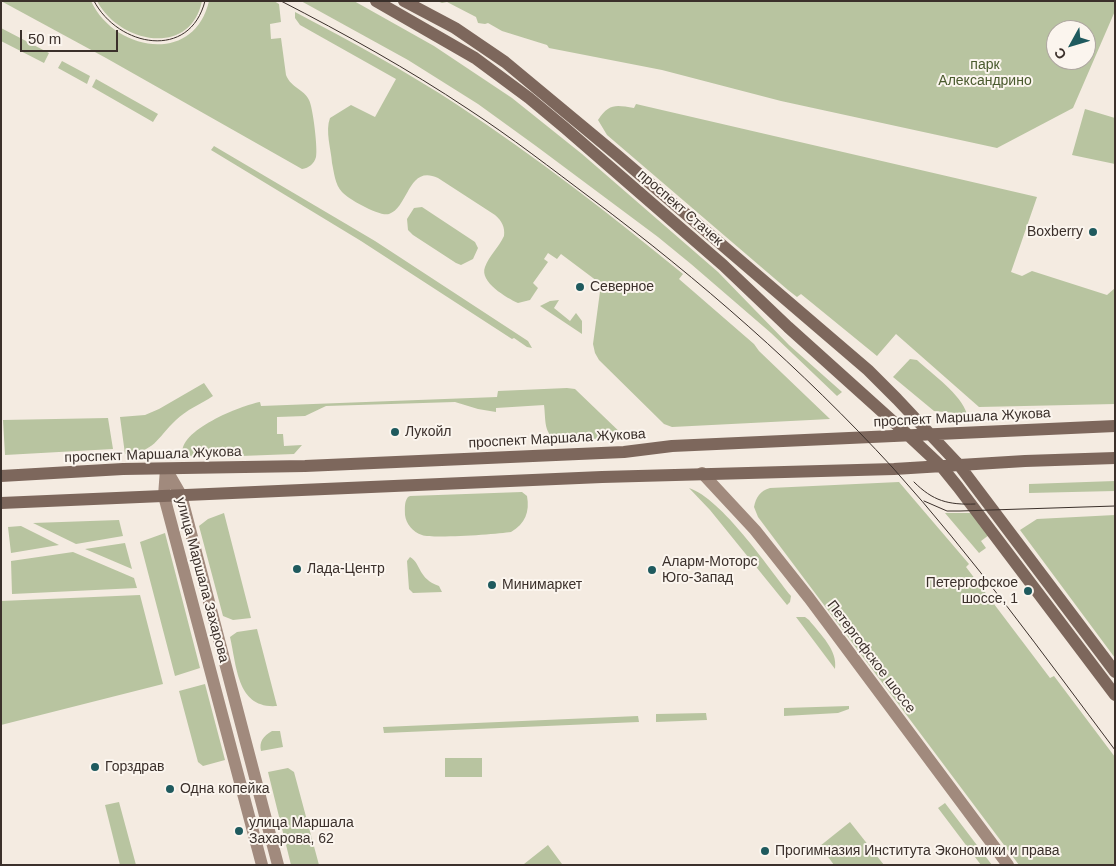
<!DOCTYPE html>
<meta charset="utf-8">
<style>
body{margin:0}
#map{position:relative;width:1116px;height:866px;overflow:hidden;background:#f4ebe1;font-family:Arial,sans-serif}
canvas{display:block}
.frame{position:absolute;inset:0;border:2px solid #3b302b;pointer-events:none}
.north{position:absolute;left:1046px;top:20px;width:50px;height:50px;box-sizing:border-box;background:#fbf5ee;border:1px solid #aea6a0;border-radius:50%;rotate:231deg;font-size:14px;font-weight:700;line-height:20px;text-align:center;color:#3b302b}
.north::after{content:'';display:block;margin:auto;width:18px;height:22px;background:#1f5a5e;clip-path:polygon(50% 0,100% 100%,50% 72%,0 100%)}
.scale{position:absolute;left:20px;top:30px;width:98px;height:22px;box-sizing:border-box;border:2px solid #3b302b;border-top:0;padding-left:6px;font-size:15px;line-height:18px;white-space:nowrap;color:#3b302b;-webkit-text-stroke:4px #fbf5ee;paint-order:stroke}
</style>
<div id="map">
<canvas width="1116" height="866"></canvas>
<div class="frame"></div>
<div class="north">С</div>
<div class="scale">50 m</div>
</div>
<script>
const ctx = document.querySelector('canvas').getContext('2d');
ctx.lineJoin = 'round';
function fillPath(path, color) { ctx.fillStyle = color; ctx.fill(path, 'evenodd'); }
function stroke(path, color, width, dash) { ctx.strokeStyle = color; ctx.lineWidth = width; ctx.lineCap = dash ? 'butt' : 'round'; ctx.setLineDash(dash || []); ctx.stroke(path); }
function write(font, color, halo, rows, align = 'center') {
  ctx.font = font + ' Arial,sans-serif'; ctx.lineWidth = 4; ctx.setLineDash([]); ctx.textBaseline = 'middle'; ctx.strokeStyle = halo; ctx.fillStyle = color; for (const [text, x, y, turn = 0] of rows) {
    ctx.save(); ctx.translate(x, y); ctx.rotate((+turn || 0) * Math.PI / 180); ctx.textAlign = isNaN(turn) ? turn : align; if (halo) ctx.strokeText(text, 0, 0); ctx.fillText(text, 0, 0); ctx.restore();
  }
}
fillPath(new Path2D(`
 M1,1H91C114,51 194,66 209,1H274L279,4L281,22L270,24L271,39L281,38L286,75C291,88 304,89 309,100C313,107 318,150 316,157C314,164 309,168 302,169L106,58Z
 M97,1H202C190,58 119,43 97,1Z
 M301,1H354L434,46L512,98L582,154L718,272L789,345L842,392L837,396L771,333L691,264L658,237L536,146L478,104L408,60Z
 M437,1H1115V11L1073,108L997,148L781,101L662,70L549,48L547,45L502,31L488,23L485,24L478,23L476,17L447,2L442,3ZM1056,30H1086V60H1056Z
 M295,12C350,41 406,71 459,106C536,157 611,215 683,274L679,279L754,344L759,351L830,419L672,427L664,424L599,360L595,353L593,344L601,284L561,254L557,259L548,253L544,259L548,262L533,283L538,288L530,300L518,303C507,298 479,282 485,267C489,256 499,247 504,236C505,227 502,221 495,215L438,178C408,164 409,207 389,214C380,217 348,199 342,192C335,185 334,172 332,163C331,149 325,131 330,118L351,105L375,117L396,79L300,25L295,18Z
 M1,28L49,53L44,63L1,41Z
 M62,61L90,76L87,84L58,68Z
 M96,79L158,114L153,122L92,87Z
 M636,104L1037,197L1011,272L1022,276L1032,271L1107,295L1115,288V404L979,407L896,334L877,356L801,294L797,297L788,290L607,135L598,120C609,103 616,105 634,108Z
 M1085,109L1115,118V164L1072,155Z
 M214,146L375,241L528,341L532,348L527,347L514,338L512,339L361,241L211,150Z
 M422,207L475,242L478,248L473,259L461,265L456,263L413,235L408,230L407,219L414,208Z
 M559,300L554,308L570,321L576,313L582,321V334L540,306L550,301Z
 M910,359L917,360C932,374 961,394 967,414L934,411L893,377Z
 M204,383L213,396C201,404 186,410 176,420C156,439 155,452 125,454L120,417L145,415L159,409Z
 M567,388L575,389L625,437L559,441C543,435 546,420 544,405L496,408V412L478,409L455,402L326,406L305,416L277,417V434H283L284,446L302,445L294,454L188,458L183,455C176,431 242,405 260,402L261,406L497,397L498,391Z
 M108,418L113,449L5,455L3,420Z
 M1115,481V491L1029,493V484Z
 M899,482L969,564L966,567L1050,678L1054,676L1115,757V865H1019L758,517L754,507C756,497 760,491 770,488Z
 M689,488C722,499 768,567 791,596L790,602L787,605L710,510Z
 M522,492L527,496C530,512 525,524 511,532C498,534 433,539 422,535C413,532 406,524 405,515C405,509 404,502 408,497L410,496Z
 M224,513L251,618L233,620L223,616L199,526L208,519Z
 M945,513H972L989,535L981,541L986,548L979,553Z
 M1115,515V658L1020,530L1037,519Z
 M119,520L123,536L76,544L33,523Z
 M21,526L59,545L11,553L8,527Z
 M165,533L200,668L175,676L140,542Z
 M125,543L132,569L85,549Z
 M73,552L134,578L137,588L12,594L11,561Z
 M410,557C421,563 418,579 439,586L442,592L413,593L409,589L407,561Z
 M140,595L163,684L1,725V601Z
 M796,617H805L809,620C820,634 838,650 835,669Z
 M257,629L277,706C237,709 237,667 230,637L237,632Z
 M205,684L225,760L203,766L198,762L179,691Z
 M849,706V709L838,713L784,716V708Z
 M706,713L707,720L656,722V714Z
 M638,716L639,722L384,733L383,727Z
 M272,731H280L283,747L261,751C259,742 263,736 272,731Z
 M445,758H482V777H445Z
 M288,768L294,772L319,865H291L268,772Z
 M119,802L136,865H120L105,805Z
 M945,803L992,865H981L938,808Z
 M850,822L884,865H834L820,846Z
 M548,845L562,864L524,865V864Z`), '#b8c4a0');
stroke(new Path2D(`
 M166,469L181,495L278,865
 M166,469L164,496L262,865
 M702,473L755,530L809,598L1008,865`), '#a18a7d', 12);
stroke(new Path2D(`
 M376,1L475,58L529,98L565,128L723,265L788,327L908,435L941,466L958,487L1115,695
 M404,1L455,28L505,62L617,155L868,370L897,399L959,465L1115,672
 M1,476L123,469L305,466L624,452L672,446L1115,426
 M1,503L602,477L894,469L1025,461L1115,458`), '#7d675c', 12);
stroke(new Path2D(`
 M94,1C118,47 190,61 205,1
 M281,1C345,34 408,69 468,109C511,137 552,169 592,199C700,280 802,369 893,468C973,557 1043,654 1115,750
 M914,482C933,501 948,505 975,504
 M924,501L947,511H960L1115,506`), '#3b302b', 1);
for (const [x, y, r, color] of [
 [1093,232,5,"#1f5a5e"],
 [580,287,5,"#1f5a5e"],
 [395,432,5,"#1f5a5e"],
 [297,569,5,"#1f5a5e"],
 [652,570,5,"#1f5a5e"],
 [492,585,5,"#1f5a5e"],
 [1028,591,5,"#1f5a5e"],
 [95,767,5,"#1f5a5e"],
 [170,789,5,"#1f5a5e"],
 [239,831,5,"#1f5a5e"],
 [765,851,5,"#1f5a5e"]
]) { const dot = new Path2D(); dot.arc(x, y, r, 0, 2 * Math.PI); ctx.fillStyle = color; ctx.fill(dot); stroke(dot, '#fbf5ee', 2); }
write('14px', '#4a5a2e', '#fbf5ee', [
 ["парк",985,65],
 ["Александрино",985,81]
]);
write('14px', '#3b302b', '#fbf5ee', [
 ["проспект Стачек",680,208,41],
 ["проспект Маршала Жукова",962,418,-3],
 ["проспект Маршала Жукова",557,439,-3],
 ["проспект Маршала Жукова",153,455,-2],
 ["улица Маршала Захарова",202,580,75],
 ["Петергофское шоссе",871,657,53]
]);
write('14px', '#3b302b', '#fbf5ee', [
 ["Boxberry",1083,232,"right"],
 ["Северное",590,287],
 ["Лукойл",405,432],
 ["Аларм-Моторс",662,562],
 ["Юго-Запад",662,578],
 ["Лада-Центр",307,569],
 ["Петергофское",1018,583,"right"],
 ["шоссе, 1",1018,599,"right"],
 ["Минимаркет",502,585],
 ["Горздрав",105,767],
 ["Одна копейка",180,789],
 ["улица Маршала",249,823],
 ["Захарова, 62",249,839],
 ["Прогимназия Института Экономики и права",775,851]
], 'left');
</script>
